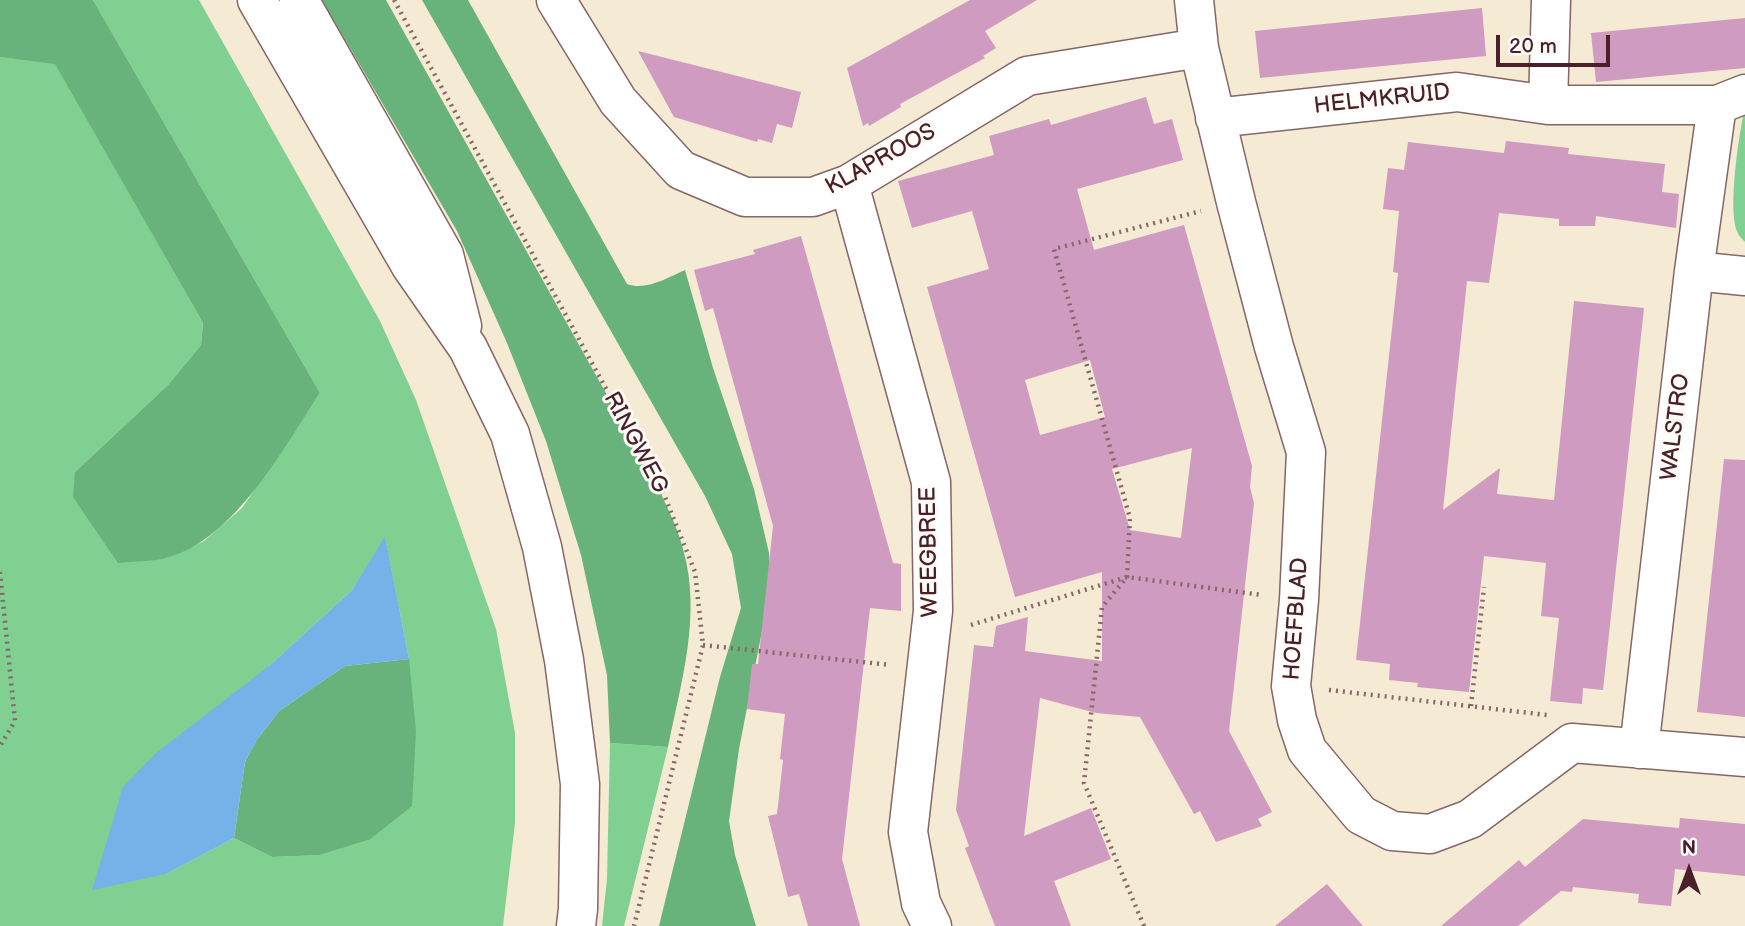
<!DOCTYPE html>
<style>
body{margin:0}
#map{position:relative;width:1745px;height:926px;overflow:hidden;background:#f5ead4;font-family:"Balsamiq Sans",sans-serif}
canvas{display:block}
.north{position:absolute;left:1654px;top:835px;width:70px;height:70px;-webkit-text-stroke:5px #fdfcf7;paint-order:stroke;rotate:0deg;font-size:19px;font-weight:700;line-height:28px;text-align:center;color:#4a1f2b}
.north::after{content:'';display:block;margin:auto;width:24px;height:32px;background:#4a1f2b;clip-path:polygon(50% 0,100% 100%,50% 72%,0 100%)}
.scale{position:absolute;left:1496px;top:35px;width:114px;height:32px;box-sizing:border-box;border:4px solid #4a1f2b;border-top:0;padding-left:9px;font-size:21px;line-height:24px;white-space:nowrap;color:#4a1f2b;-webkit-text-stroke:5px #fdfcf7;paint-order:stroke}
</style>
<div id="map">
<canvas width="1745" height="926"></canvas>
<div class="north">N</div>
<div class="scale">20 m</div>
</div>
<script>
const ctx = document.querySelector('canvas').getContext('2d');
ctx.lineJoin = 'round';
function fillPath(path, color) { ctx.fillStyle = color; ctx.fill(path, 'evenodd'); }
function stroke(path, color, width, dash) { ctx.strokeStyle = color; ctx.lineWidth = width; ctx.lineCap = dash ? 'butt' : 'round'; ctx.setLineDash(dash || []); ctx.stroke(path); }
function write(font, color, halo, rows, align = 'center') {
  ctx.font = font + ' "Balsamiq Sans",sans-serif'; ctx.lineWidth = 6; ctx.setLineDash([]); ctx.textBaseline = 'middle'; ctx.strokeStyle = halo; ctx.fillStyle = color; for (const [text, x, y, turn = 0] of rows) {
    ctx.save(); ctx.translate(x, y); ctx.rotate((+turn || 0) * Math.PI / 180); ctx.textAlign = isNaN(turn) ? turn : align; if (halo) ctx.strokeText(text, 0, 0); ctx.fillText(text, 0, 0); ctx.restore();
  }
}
fillPath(new Path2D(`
 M93,0H199L380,321L416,400L496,629L515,733V823L503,926H0V57L55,63L203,323L201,345L168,385L75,472L166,558L204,541L242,508L320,393ZM385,537L409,659L369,840L320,855L272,857L234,838L166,874L269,666L352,590Z
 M1745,108V242C1743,239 1739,237 1738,233C1727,214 1739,131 1745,108Z
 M610,743L668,747L624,926H602L607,879Z`), '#80d091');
fillPath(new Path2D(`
 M0,0H93L320,393C283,448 235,540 166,558C151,562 133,561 118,563L73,497L75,472L168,385L201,345L203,323L55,64L0,57Z
 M322,0H386L654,479C664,501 677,525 683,549C702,615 681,682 668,747L610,743L607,675L581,555L546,441L507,343L457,231Z
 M422,0H468L627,284C646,291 667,278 685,270L713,368L754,489L769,553L770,590L739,749L729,821L735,855L756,926H659L720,677L741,608L732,554L705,496Z
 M409,659L416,731L412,806L369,840L320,855L272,857L234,838L245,762L256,741L279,711L345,666Z`), '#68b27b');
fillPath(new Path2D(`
 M385,536L409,659L345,666L279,711L256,741L245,762L234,838L166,874L92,890L123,787L156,753L269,666L352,590Z`), '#74b2e7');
fillPath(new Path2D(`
 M970,0H1037L985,31L996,48L983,56L985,58L900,104L901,107L869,126L868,123L863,126L847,68Z
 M1482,8L1486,56L1260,78L1255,31Z
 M1745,18V68L1596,82L1591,33Z
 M638,51L801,92L792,128L777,124L772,143L758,139L757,142L674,117Z
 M1146,97L1154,124L1172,119L1183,160L1077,189L1094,250L1184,225L1252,466L1250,487L1254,503L1229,731L1272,812L1258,819L1262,826L1216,842L1200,811L1194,814L1140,717L1096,713L1040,698L1024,836L1091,808L1111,859L1054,881L1071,926H995L965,848L969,846L956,810L974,645L993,647L996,626L1028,617L1025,651L1102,661V572L1015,597L927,287L989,269L972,211L912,228L898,181L994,155L989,136L1049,119L1051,125ZM1090,360L1105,417L1040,435L1025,380ZM1192,448L1181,538L1130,530L1112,469Z
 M1506,141L1569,148L1568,154L1665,164L1662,192L1679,194L1676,228L1596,216L1595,226H1559V219L1499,213L1489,283L1467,281L1443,510L1500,468L1497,494L1554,500L1574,301L1644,308L1603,690L1583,688L1582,704L1550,701L1559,618L1541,616L1546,563L1484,556L1469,692L1417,687L1418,683L1389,680L1390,664L1356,660L1398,273L1393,272L1399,211L1383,209L1388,168L1404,170L1408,142L1504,153Z
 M801,236L893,563L901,564V611L870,608L842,859L860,926H808L799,894L788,897L768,816L777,814L783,760L780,759L785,714L747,709L752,664H758L773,526L713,308L705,311L694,270L755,254L753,250Z
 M1724,459L1745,460V717L1697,712Z
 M1680,818L1745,824V876L1675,869L1671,906L1638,903L1639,894L1573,887L1572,892L1561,891L1518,926H1441L1519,860L1525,867L1583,819L1679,828Z
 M1327,884L1363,926H1275Z`), '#cf9bc1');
const minor = new Path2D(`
 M556,0L618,101L681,170L745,197H813L849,184L1027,76L1199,48
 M1194,0L1199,48L1236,202L1274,347L1306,452L1299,600L1291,686L1297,720L1307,750L1361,815L1392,831L1430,834L1470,819L1572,743L1745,757
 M1548,105L1551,0
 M1215,118L1457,92L1548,105H1717L1745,94
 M849,184L931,482L933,611L908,832L921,903L932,926
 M1694,271L1745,276
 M1639,749L1694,271L1717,105`);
const major = new Path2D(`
 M257,0L411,266L468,348L510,434L542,547L564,660L580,784L578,909L576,926
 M299,0L444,255L462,326`);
stroke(minor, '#866666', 41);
stroke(major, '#866666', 41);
stroke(new Path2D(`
 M394,0L665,497L695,572L703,645L634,926
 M0,572L15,721L0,746
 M971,625L1127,577L1262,595
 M703,645L890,665
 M1329,690L1547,715
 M1471,706L1484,587
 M1144,926L1084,783L1102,607L1127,577L1130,518L1054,249L1201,211`), '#866666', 4.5, [2, 5]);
stroke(minor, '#fff', 38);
stroke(major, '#fff', 38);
write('23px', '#4a1f2b', '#fdfcf7', [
 ["HELMKRUID",1382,100,-6],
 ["KLAPROOS",881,160,-29],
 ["WALSTRO",1676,427,-83],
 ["RINGWEG",635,443,62],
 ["WEEGBREE",930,552,-91],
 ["HOEFBLAD",1297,619,-86]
]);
</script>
